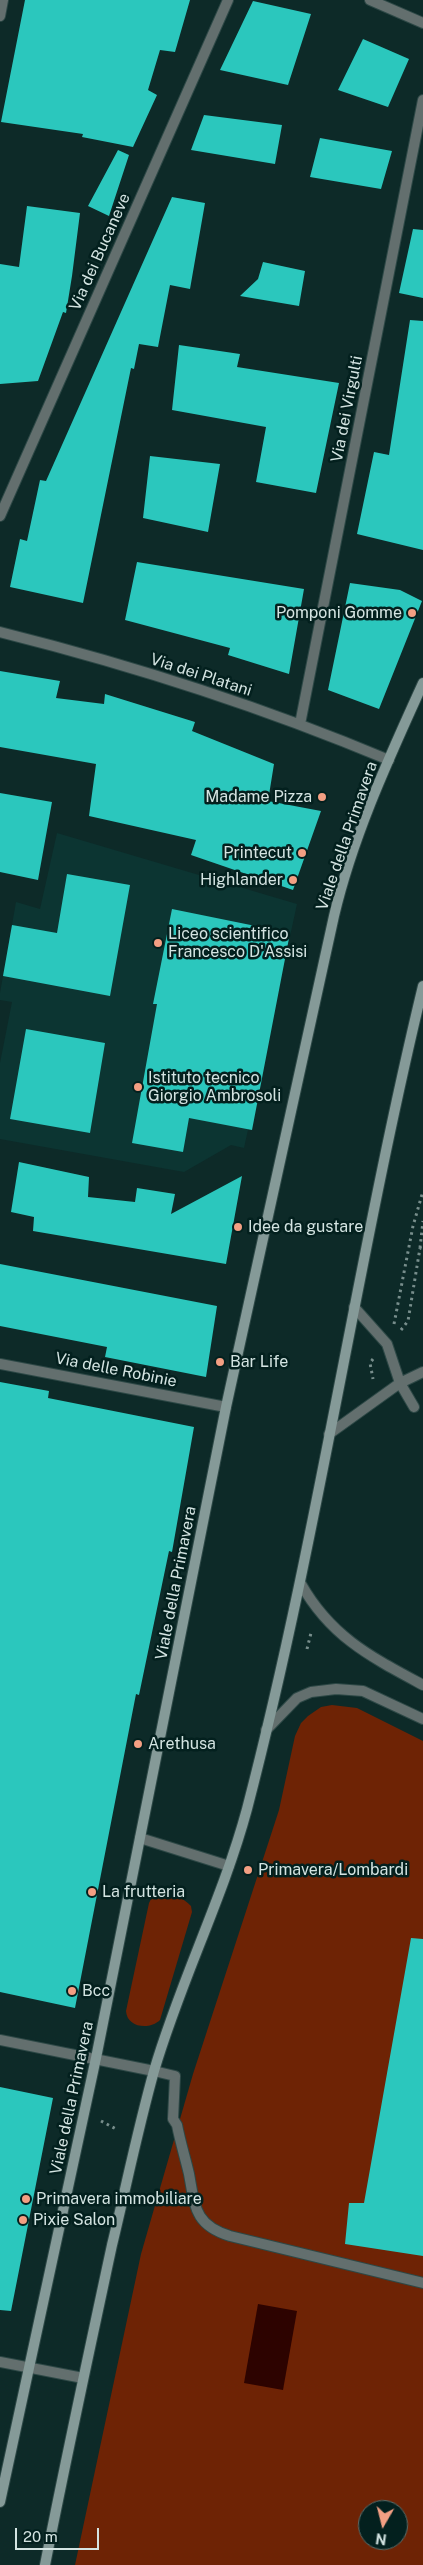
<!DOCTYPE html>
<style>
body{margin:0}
#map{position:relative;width:423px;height:2565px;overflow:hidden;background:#0d2a28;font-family:"Public Sans",sans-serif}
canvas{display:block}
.north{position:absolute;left:358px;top:2500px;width:50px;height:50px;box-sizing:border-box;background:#03201e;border:1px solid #576e6c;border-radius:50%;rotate:188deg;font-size:14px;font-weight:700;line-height:20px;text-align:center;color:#d4e4e2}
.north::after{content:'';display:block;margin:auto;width:18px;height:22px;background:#f39f83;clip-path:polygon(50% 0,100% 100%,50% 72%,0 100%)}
.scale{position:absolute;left:15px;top:2528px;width:84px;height:22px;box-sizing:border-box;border:2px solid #d4e4e2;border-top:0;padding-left:6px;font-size:15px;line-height:18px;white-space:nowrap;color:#d4e4e2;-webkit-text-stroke:4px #03201e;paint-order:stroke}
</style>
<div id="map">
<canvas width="423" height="2565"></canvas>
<div class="north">N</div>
<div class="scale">20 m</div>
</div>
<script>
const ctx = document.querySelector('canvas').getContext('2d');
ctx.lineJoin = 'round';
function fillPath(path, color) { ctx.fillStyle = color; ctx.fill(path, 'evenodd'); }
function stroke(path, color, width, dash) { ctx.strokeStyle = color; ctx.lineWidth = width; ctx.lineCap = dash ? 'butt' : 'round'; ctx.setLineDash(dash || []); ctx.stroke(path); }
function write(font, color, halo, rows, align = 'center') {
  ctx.font = font + ' "Public Sans",sans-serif'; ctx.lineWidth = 5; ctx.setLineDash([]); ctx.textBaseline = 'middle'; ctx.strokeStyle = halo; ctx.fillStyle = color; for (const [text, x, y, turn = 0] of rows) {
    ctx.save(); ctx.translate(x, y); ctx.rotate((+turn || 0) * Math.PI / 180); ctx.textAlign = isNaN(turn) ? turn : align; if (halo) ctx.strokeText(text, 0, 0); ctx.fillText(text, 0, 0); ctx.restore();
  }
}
fillPath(new Path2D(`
 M57,833L297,904L244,1148L231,1145L184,1172L0,1139V1063L12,1002L0,1000V993L16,902L40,909Z`), '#0c3532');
fillPath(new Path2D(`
 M332,1705L357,1708L423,1741V2565H75L141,2254L193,2074L279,1810L295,1736L301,1723L308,1716L321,1707ZM368,2510H398V2540H368Z
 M159,1894C171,1893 182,1897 191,1906L192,1912L160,2020C150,2030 127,2028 126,2011L149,1903L152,1897Z`), '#6e2305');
fillPath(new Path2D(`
 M258,2304L297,2311L283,2390L244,2383Z`), '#2d0300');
fillPath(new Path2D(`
 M25,0H190L175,52L160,50L148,90L157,95L133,147L82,137L83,134L1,122Z
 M253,1L311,14L288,85L220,70Z
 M363,39L409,59L388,107L338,90Z
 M204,115L282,125L275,164L191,150Z
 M320,138L392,151L381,189L310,177Z
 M118,150L129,155L109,216L88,206Z
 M172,197L205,203L190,289L170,285L158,347L139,344L134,369L131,368L83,603L10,587L20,539L27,541L40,480L46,481Z
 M27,206L80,213L72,276L66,313L63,312L38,381L0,384V264L19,267Z
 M413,229L423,230V298L399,293Z
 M263,262L305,271L299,306L240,296L258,279Z
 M410,320L423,321V550L357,534L374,452L389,455Z
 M179,345L240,354L237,367L339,383L316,493L256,482L266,427L172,410Z
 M150,456L220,464L208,532L143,518Z
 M137,562L304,589L289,674L228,655L230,648L125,620Z
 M350,583L400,590L422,601L379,709L328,690Z
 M0,671L60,681L56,698L104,704L105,694L195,722L192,731L274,764L268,801L321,811L293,890L191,855L196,840L89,816L96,764L0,747Z
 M0,793L52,802L38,880L0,872Z
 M67,874L130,885L110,996L3,976L12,925L57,933Z
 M172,909L290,933L252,1130L189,1118L183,1152L132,1143L157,1004H153Z
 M26,1029L105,1043L90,1133L10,1119Z
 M19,1162L89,1177L88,1197L135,1202L137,1188L175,1194L171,1214L242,1176L226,1264L33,1231L34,1217L11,1212Z
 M0,1264L217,1306L206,1377L105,1357L107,1347L0,1326Z
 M0,1382L49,1391L48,1398L194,1427L172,1552L169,1551L139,1695L136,1694L75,2008L0,1992Z
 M411,1938L423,1939V2256L345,2244L349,2203H364Z
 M0,2087L53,2098L11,2311L0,2310Z`), '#2bc7bd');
const service = new Path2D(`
 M354,1307L387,1344L400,1383L414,1407
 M329,1434L400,1383L423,1372
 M154,2071L175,2076L173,2119L177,2125C180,2141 185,2157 189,2174C195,2206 194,2225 230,2236L423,2283`);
const minor = new Path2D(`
 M370,0L423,23
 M0,16L3,0
 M0,516L228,0
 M0,632C132,665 263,707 389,760
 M300,724L423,100
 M0,1364L226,1407
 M301,1584C331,1637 371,1657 423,1685
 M266,1730L297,1698L311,1692L336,1689L363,1691L423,1719
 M140,1838L229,1866
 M0,2362L83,2378`);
const tertiary = new Path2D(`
 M0,2040L154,2071`);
const secondary = new Path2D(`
 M0,2502L96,2058L226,1407L334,916C353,835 389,758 423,683
 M45,2565C66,2458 89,2352 112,2245C126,2187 138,2128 154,2071C180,1982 223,1898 247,1809C318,1537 357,1259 423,986`);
stroke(service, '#2d4846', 12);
stroke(minor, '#2d4846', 12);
stroke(tertiary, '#2d4846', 12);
stroke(secondary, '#2d4846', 12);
stroke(new Path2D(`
 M420,1248L423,1221
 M394,1324L413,1226L423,1191
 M401,1330L408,1321L420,1248L423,1249
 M373,1359L370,1363L373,1379
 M307,1649L311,1633
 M101,2121L118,2130`), '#788e8c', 3, [2.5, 4]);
stroke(service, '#636f6e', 10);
stroke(minor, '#636f6e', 10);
stroke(tertiary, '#636f6e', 10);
stroke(secondary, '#859a98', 10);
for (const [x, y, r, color] of [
 [412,613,5,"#f39f83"],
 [322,797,5,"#f39f83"],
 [302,853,5,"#f39f83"],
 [293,880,5,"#f39f83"],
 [158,943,5,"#f39f83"],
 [138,1087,5,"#f39f83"],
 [238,1227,5,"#f39f83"],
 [220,1362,5,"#f39f83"],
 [138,1744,5,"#f39f83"],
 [248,1870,5,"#f39f83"],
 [92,1892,5,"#f39f83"],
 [72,1991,5,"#f39f83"],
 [26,2199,5,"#f39f83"],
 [23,2220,5,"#f39f83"]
]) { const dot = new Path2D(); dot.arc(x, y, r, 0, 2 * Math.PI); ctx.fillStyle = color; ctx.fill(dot); stroke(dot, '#03201e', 2); }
write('16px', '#d4e4e2', '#03201e', [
 ["Via dei Bucaneve",100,252,-66],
 ["Via dei Virgulti",347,409,-79],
 ["Via dei Platani",201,675,18],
 ["Viale della Primavera",347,836,-71],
 ["Via delle Robinie",116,1370,11],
 ["Viale della Primavera",176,1583,-79],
 ["Viale della Primavera",72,2098,-78]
]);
write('16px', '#d4e4e2', '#03201e', [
 ["Pomponi Gomme",402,613,"right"],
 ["Madame Pizza",312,797,"right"],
 ["Printecut",292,853,"right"],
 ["Highlander",283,880,"right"],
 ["Liceo scientifico",168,934],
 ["Francesco D'Assisi",168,952],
 ["Istituto tecnico",148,1078],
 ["Giorgio Ambrosoli",148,1096],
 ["Idee da gustare",248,1227],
 ["Bar Life",230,1362],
 ["Arethusa",148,1744],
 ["Primavera/Lombardi",258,1870],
 ["La frutteria",102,1892],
 ["Bcc",82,1991],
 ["Primavera immobiliare",36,2199],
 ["Pixie Salon",33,2220]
], 'left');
</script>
